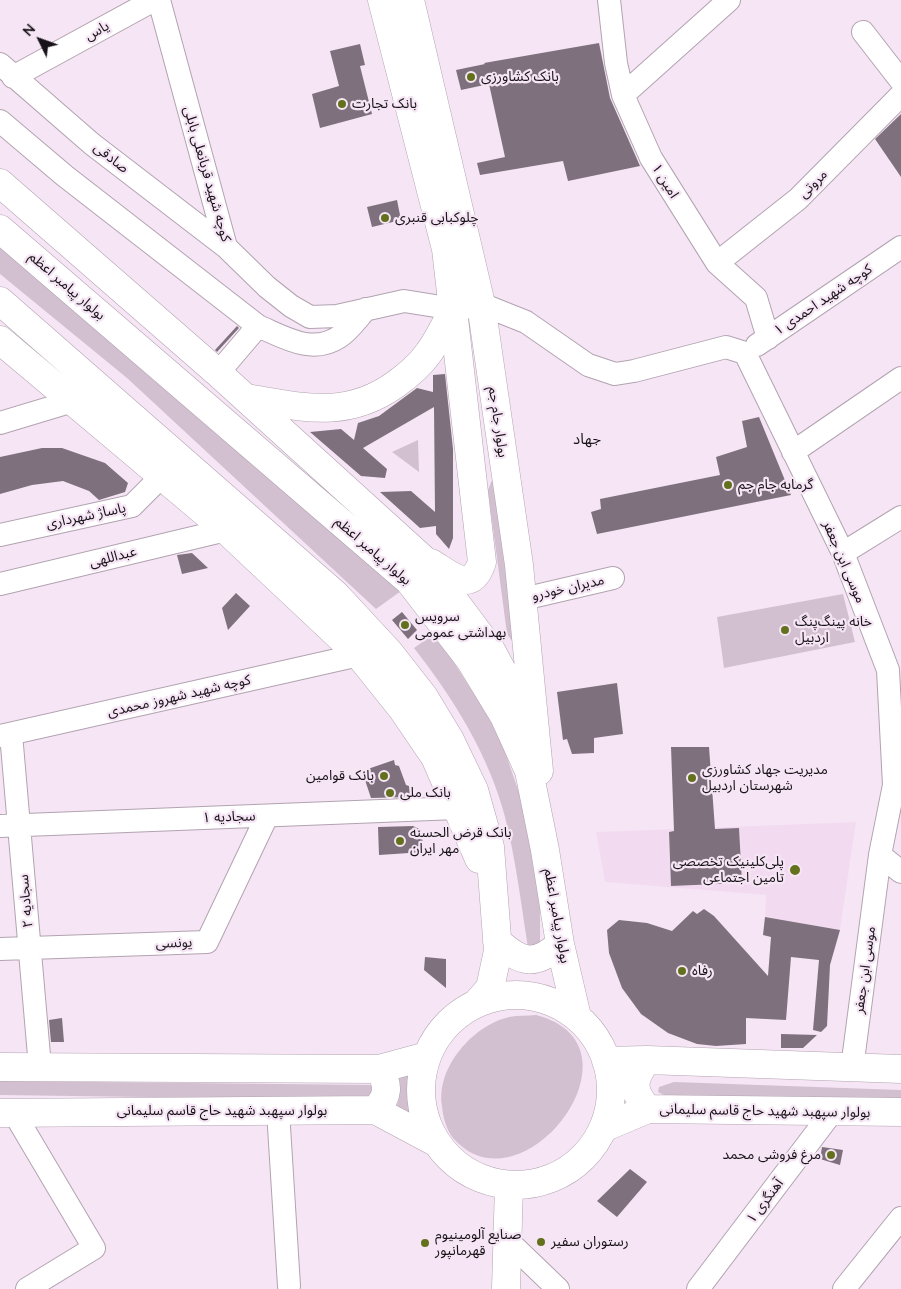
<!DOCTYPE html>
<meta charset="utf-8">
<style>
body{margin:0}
#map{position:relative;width:901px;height:1289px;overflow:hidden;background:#f6e6f5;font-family:Mulish,sans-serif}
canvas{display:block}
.north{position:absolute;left:15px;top:15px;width:50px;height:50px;-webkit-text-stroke:4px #f6e6f5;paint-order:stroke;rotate:312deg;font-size:14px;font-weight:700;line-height:20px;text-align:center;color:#181318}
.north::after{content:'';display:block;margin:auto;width:18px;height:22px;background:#181318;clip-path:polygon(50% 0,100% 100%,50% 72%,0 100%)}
</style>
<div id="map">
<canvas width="901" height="1289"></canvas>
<div class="north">N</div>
</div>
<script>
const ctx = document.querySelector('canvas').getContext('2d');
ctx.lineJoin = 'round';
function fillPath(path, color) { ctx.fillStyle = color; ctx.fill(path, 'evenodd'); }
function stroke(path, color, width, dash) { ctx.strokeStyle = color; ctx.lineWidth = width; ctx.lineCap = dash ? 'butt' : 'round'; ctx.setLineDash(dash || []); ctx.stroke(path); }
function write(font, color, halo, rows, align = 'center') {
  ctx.font = font + ' Mulish,"Noto Sans Arabic",sans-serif'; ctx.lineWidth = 4.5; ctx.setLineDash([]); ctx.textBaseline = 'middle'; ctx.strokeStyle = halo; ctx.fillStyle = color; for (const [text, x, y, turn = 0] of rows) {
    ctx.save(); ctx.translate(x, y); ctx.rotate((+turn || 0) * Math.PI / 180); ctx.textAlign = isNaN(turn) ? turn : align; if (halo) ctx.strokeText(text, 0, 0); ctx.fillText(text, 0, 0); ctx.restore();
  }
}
fillPath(new Path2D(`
 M856,822L840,930L765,917L766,895L605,882L596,832ZM739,828L741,883L671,886L669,832Z`), '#f2dbf0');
fillPath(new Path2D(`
 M0,244L401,591L376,609L127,378L0,274Z
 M418,440L419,472L392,452Z
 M492,480H496L514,637L512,641L507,634L488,490Z
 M843,594L855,642L724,668L717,617Z
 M435,633L488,716L504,749L525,810L540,898V947L528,948C521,904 516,860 505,817C489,755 453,698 414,648Z
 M536,1015C653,1045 522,1217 453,1138C446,1129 443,1117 442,1106C436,1068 472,1026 509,1017C518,1015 527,1016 536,1015Z
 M411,1072C409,1089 409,1103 414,1118L396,1112L400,1088L397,1074Z
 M0,1081L373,1085L374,1097L290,1099L0,1095Z
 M674,1082L901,1090V1103L666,1096L658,1092L659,1087Z`), '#d2c0d0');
fillPath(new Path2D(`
 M599,43L610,98L640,166L568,181L563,161L480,175L477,163L505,157L489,84L461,90L456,70L485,64L484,63Z
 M360,44L365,65L360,66L372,114L320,128L312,94L339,86L330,51Z
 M901,114V177L875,139Z
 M397,200L401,220L372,227L367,207Z
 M237,326L239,328L217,352L215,350Z
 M445,374L453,449V538L449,549L436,534V526L420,528L380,492L411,491L435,512L434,407L363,448L387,469L385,478L361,476L310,432L341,429L354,440L358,423L379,416L417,388L433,392V375Z
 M759,417L791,495L597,534L591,512L601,509L600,499L720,475L716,457L747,447L742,421Z
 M42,448H62L105,463L128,483L125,492L99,500L89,491L63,481L32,485L0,494V457Z
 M192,553L208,568L182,574L177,555Z
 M236,593L250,606L228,630L222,608Z
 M402,612L417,630L408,639L392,620Z
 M617,683L623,734L594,738V753L572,754L567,739L563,740L557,692Z
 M671,747H709L715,829L739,828L742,883L671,886L669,832L674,831Z
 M394,760L395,765L399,766L406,785L409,786L411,797L371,798L362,771Z
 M413,826L421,830L424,852L379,855L378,827Z
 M704,909L714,916L768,976L771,937L763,935L765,917L840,930L830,965L827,1026L821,1032L813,1030L819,960L791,957L786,1020L746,1018V1044L716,1046L697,1044L668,1033L641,1014L622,988L609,953L607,930L619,920L647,923L672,931L693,911L697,914Z
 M425,957L446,959V988L424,970Z
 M62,1018L64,1042H51L49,1020Z
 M781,1034L817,1035L803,1048H781Z
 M822,1147L843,1150L840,1165L820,1159Z
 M630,1169L647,1182L617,1217L597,1201Z`), '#7e707d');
const minor = new Path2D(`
 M159,0L226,247L267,287L291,306L310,317L337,316L404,301L454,309
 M609,0L616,63L623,95L651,158L717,263L756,298L768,338
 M863,32L901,81
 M0,64L92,144L226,247
 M13,77L154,0
 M623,95L729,0
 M0,121L65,176L258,326C284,337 312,355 339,337C349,331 358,318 366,309
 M717,263L798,199L901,95
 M481,304L526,322L588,365L615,374L634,371L726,347L745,353L843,553L888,670L894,785L880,855L852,1068
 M757,345L901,247
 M218,373L258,326
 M0,423L73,401
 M793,452L901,378
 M0,535L132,506L161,477
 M843,553L901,517
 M0,584L226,530
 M523,599L613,578
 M11,734L40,1067
 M0,736L359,655
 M0,826L457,808
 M880,855L901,872
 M0,949L207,942L267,816
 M278,1111L289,1286
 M14,1113L94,1248L27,1289
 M507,1240L558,1289
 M698,1289L832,1112
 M844,1289L901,1218`);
const major = new Path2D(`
 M382,0L446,249L482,562C471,595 451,575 431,563
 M410,0L481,304L519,565L539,771
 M0,183L218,373L423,559L491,650L529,721
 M0,229L409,581L470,660L504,716L529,771L545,850L560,944L577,1017
 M0,301L336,595L388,651L424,697L450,740L474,790L490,847L498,951L490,988L476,1004
 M0,340L226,530L359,655L403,710L435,757L479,859
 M246,398C302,407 346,420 396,384C407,376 419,366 427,355C438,341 445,324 454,309L459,308
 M497,941C521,963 535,967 560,944
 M421 1090a95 95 0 1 1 190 0a95 95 0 1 1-190 0Z
 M647,1060C632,1080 631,1090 648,1109
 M606,1061L647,1060L901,1069
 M0,1067L379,1069L427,1056
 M375,1110C389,1096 389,1085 379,1069
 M0,1113L375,1110L435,1142
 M603,1128L648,1109L901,1112
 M506,1289L509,1185`);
stroke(minor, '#b2a3b1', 24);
stroke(major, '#b2a3b1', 29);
stroke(minor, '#fff', 22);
stroke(major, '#fff', 28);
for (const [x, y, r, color] of [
 [471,77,5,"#63711c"],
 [342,104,5,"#63711c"],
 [385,218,5,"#63711c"],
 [728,485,5,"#63711c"],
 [405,625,5,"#63711c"],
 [785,630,5,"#63711c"],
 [384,776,5,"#63711c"],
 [692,778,5,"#63711c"],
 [390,793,5,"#63711c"],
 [400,841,5,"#63711c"],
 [795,870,6,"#63711c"],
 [682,971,5,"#63711c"],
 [831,1155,5,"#63711c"],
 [541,1242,5,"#63711c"],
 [425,1243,5,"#63711c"]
]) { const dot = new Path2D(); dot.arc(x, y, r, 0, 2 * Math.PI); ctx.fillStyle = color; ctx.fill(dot); stroke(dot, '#f6e6f5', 2); }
write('14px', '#181318', '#f6e6f5', [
 ["یاس",97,31,-29],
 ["صادقی",111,158,38],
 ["کوچه شهید قربانعلی بابلی",207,174,74],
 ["امین ۱",665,181,58],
 ["مروتی",813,184,-45],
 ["بولوار پیامبر اعظم",67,286,41],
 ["کوچه شهید احمدی ۱",823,300,-34],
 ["بولوار جام جم",498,422,82],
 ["پاساژ شهرداری",86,516,-12],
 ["بولوار پیامبر اعظم",373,551,41],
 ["عبداللهی",113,557,-14],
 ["موسی ابن جعفر",844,562,67],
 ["مدیران خودرو",568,588,-13],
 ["کوچه شهید شهروز محمدی",179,696,-13],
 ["سجادیه ۱",229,817,-2],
 ["سجادیه ۲",26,901,-95],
 ["بولوار پیامبر اعظم",557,916,80],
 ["یونسی",174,943,-2],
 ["موسی ابن جعفر",865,970,-82],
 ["بولوار سپهبد شهید حاج قاسم سلیمانی",222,1111],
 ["بولوار سپهبد شهید حاج قاسم سلیمانی",765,1111,1],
 ["آهنگری ۱",765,1201,-53]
]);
write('14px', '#181318', '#f6e6f5', [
 ["بانک کشاورزی",481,77],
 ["بانک تجارت",352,104],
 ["چلوکبابی قنبری",395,218],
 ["گرمابه جام جم",738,485],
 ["سرویس",415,617],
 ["بهداشتی عمومی",415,633],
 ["خانه پینگ‌پنگ",795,622],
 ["اردبیل",795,638],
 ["مدیریت جهاد کشاورزی",702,770],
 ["شهرستان اردبیل",702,786],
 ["بانک قوامین",374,776,"right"],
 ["بانک ملی",400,793],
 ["بانک قرض الحسنه",410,833],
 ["مهر ایران",410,849],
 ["پلی‌کلینیک تخصصی",784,862,"right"],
 ["تامین اجتماعی",784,878,"right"],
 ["رفاه",692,971],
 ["مرغ فروشی محمد",821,1155,"right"],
 ["صنایع آلومینیوم",435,1235],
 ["قهرمانپور",435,1251],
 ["رستوران سفیر",551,1242]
], 'left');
write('15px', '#181318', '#f6e6f5', [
 ["جهاد",587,439]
]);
</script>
